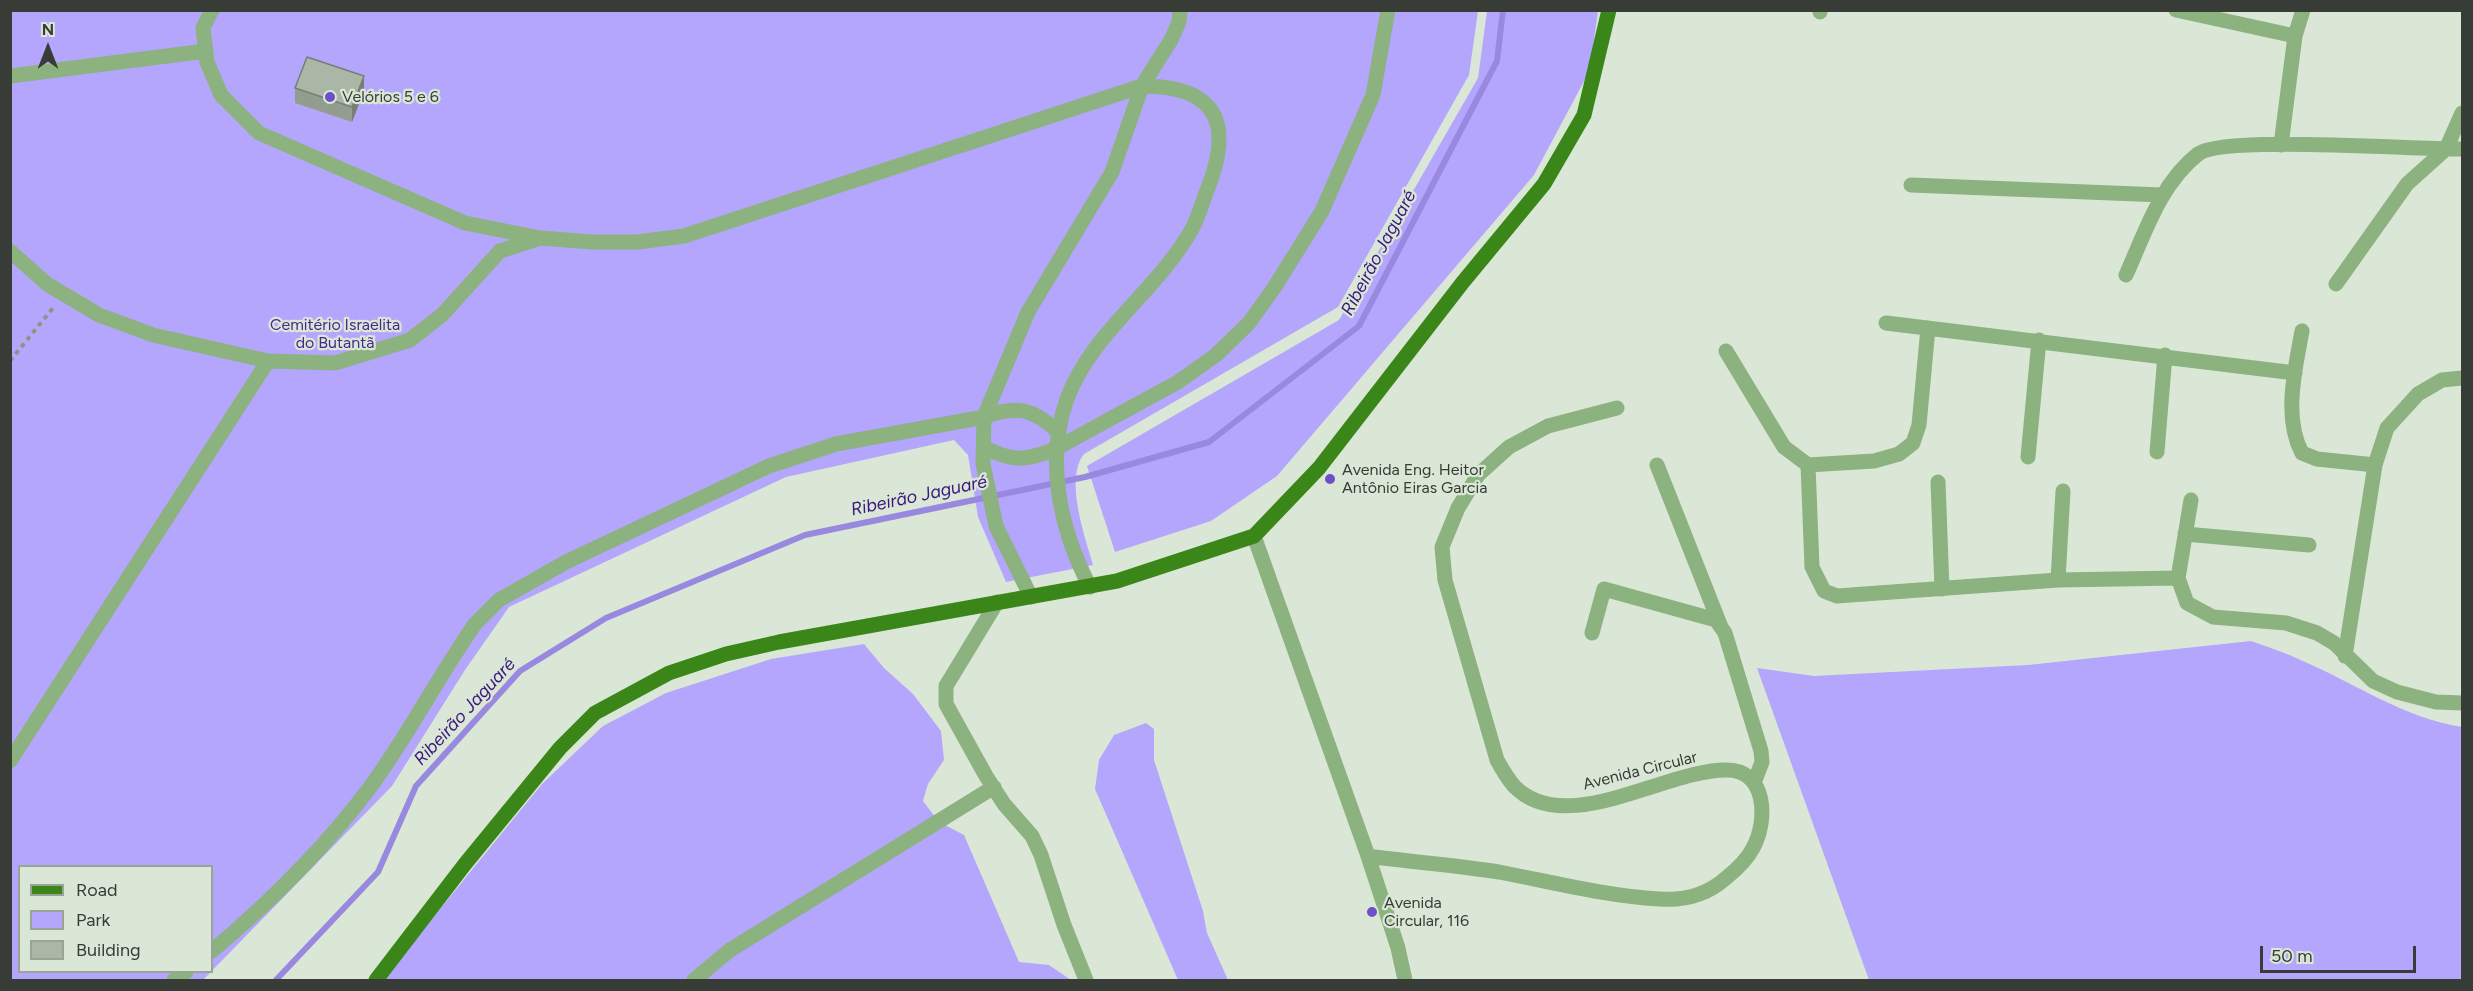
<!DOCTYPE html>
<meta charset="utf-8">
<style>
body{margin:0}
#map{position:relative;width:2473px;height:991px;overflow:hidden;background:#dae7d6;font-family:Figtree,sans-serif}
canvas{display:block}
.frame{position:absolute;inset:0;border:12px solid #373c36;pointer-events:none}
.legend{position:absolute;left:18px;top:865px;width:195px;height:108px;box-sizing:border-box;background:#dae7d6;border:2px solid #99a396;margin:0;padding:8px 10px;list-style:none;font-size:18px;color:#373c36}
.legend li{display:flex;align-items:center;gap:12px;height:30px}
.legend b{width:30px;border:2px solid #99a396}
.north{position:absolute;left:18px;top:18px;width:60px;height:60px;-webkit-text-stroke:4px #dae7d6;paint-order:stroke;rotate:0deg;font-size:16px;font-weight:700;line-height:24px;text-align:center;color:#373c36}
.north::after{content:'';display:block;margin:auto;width:21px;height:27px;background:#373c36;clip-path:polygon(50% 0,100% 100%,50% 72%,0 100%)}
.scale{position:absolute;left:2260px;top:946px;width:156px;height:27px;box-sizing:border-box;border:3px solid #373c36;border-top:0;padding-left:8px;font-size:18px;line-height:21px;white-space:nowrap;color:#373c36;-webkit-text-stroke:4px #dae7d6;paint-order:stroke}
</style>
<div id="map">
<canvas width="2473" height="991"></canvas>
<div class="frame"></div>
<ul class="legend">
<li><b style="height:8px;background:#3a8619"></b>Road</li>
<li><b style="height:16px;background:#b5a6fd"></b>Park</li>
<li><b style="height:16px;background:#aab6a6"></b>Building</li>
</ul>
<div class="north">N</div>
<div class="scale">50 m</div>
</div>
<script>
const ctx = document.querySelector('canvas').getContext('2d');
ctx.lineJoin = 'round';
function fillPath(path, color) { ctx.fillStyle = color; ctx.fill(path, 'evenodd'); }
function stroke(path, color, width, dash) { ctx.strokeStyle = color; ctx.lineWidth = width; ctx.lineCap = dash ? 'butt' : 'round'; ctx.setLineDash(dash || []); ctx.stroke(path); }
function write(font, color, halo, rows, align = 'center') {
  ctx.font = font + ' Figtree,sans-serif'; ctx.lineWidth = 4.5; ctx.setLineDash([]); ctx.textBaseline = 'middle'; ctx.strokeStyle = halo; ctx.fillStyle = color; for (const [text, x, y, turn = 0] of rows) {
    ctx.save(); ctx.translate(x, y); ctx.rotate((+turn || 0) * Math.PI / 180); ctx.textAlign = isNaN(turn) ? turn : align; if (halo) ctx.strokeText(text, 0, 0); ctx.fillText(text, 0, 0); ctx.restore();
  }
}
fillPath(new Path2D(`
 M10,11H1478L1469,75L1338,307L1084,454C1064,479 1085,536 1093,565L1006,582L978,517L968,455L954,440L786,477L509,607L465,670L392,786L203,980H11ZM20,866H212V972H20Z
 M1487,11H1598L1590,70L1534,175L1277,476L1211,521L1115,552L1087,466L1339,320L1478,78Z
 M2251,641C2268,647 2286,653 2303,661C2356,684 2404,718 2462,727V980H1869L1757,668L1814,676L2028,665Z
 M864,644L884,668L913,694L941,731L944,760L928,784L923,801L939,822L964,835L1019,962L1049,965L1071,980H382L542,784L603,726L666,693L771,659Z
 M1146,723L1154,729V760L1203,911L1207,933L1228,980H1178L1095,789L1099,760L1114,735Z`), '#b5a6fd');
stroke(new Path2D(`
 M276,980L378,872L416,786L520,671L606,618L805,535L1085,477L1209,442L1359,326L1497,61L1503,10`), '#9888df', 6);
stroke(new Path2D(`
 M10,361L53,308`), '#8b9489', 4, [4.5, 4.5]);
stroke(new Path2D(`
 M212,10L203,28L207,62L221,95L259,133L465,223L540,238L592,242H637L684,236L1142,86C1221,86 1233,127 1206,193C1202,204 1198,217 1193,227C1159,290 1092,331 1067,399C1045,460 1060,530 1090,587
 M2176,10L2295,36
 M1820,12V10
 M10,76L206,51
 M2281,145L2295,36L2303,10
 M1911,185L2162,195
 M10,251L47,284L99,315L153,335L268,361L335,363L410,340L442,315L500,251L537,239
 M2126,275C2145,233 2160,184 2198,154C2223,135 2419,150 2462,149
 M2336,284L2407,184L2446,149L2462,113
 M1886,323L2295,373
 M2302,331C2295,370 2283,417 2302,453L2317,459L2375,465
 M1726,351L1784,447L1808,465L1874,461L1899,454L1913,443L1919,425L1928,328
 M984,447C1011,462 1027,461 1055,449L1178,382L1216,355L1249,323L1274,288L1322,211L1373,95L1388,10
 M2157,452L2165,355
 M2028,457L2039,340
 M1657,465L1721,627
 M1808,465L1812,567L1824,591L1837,596L2058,580L2178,578
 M1938,482L1942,589
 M2191,500L2178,578L2187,603L2213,617L2286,623L2317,633L2334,643L2373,681L2397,692L2436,702L2462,703
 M2185,534L2309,545
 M1254,536L1368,856L1398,948L1405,980
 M2058,580L2063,491
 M1031,597L996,526L983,464L984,417L1028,312L1112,172L1142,86L1171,40L1179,22L1180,10
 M997,602L946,686V704L986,776L1004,804L1032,836L1041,855L1064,925L1086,980
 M1592,633L1604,589L1716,620L1725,633L1761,751L1762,762L1754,783
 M2345,656L2375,465L2387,428L2418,394L2442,380L2462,378
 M10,761L268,361
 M1368,856C1411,862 1456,865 1499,872C1552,882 1605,896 1659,899C1685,901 1707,895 1726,878C1736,870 1747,860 1753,848C1768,821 1767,770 1727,770C1666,769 1565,839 1514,786C1507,778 1502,769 1497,760L1445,580L1442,547L1458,508L1478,475L1509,447L1548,426L1617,408
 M212,951C270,902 325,848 371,786C409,734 438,677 475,624L499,600L566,562L769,466L836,444L984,417C1016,405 1033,408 1058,432
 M174,980L186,972
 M694,980L730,950L994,787`), '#8bb27f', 15);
stroke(new Path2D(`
 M376,980L465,864L560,748L595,713L669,673L726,654L779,642L1117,581L1254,536L1319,468L1463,282L1544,184L1584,115L1609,10`), '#3a8619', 15);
fillPath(new Path2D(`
 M295,88L364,91L352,122L295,103Z`), '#929d8f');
fillPath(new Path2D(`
 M364,76V91L352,122V107Z`), '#777f74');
const building = new Path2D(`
 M307,57L364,76L352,107L295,88Z`);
fillPath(building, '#aab6a6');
stroke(building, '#777f74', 1.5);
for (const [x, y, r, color] of [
 [330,97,6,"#6f4fc8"],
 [1330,479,6,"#6f4fc8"],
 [1372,912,6,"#6f4fc8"]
]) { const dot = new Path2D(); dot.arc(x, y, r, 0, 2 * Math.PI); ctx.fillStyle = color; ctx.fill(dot); stroke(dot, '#dae7d6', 2); }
write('16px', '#373c36', '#dae7d6', [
 ["Velórios 5 e 6",342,97],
 ["Avenida Eng. Heitor",1342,470],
 ["Antônio Eiras Garcia",1342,488],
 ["Avenida",1384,903],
 ["Circular, 116",1384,921]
], 'left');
write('16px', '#47288d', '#dae7d6', [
 ["Cemitério Israelita",335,325],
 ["do Butantã",335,343]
]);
write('16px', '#373c36', '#dae7d6', [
 ["Avenida Circular",1640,771,-14]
]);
write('italic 18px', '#3b187e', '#dae7d6', [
 ["Ribeirão Jaguaré",1379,253,-62],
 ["Ribeirão Jaguaré",919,496,-12],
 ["Ribeirão Jaguaré",465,712,-47]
]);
</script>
